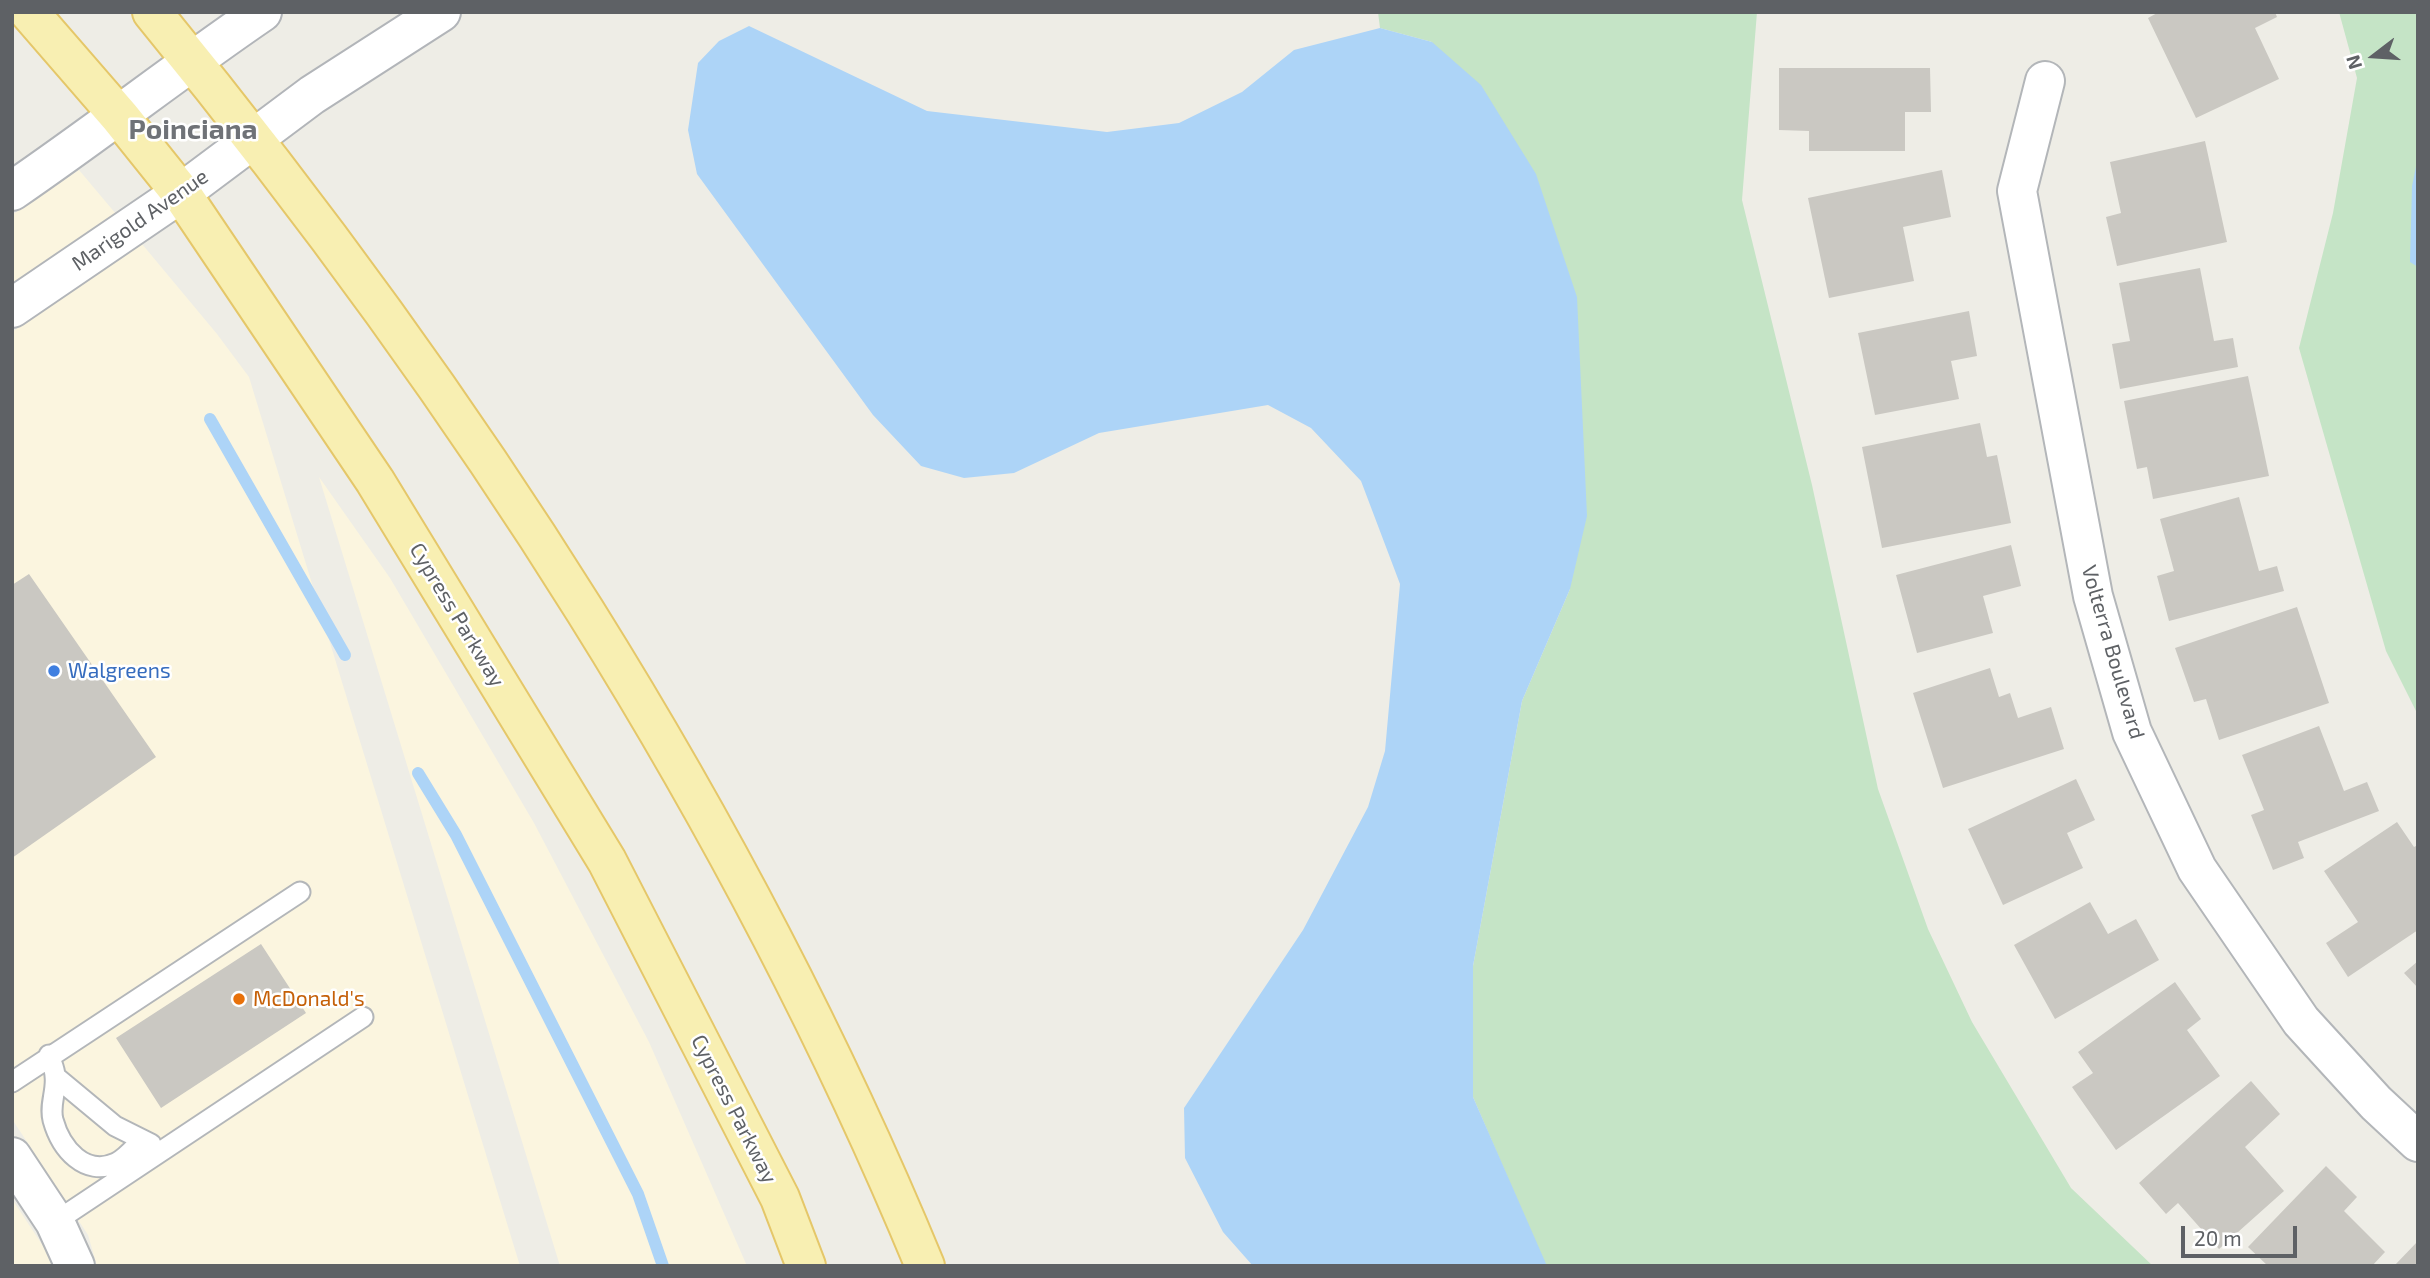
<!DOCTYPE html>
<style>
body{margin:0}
#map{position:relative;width:2430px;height:1278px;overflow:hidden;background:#eeede6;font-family:"Exo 2",sans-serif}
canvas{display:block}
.frame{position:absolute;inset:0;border:14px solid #5e6165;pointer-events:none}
.north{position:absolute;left:2339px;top:21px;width:70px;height:70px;-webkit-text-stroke:5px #fff;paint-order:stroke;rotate:253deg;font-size:19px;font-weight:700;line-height:28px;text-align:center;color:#5e6165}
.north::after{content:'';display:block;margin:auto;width:24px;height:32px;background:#5e6165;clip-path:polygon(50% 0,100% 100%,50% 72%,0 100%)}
.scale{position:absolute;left:2181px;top:1226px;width:116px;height:32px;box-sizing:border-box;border:4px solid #5e6165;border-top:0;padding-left:9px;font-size:21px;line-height:24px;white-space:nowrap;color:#5e6165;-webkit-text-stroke:5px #fff;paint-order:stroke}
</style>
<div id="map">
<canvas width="2430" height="1278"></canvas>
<div class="frame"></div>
<div class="north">N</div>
<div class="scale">20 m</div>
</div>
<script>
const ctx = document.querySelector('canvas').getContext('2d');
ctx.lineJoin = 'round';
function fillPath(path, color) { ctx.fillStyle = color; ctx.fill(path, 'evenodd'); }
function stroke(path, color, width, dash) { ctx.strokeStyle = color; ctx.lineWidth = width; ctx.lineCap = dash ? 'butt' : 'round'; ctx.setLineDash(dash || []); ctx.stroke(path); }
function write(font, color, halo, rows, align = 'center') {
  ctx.font = font + ' "Exo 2",sans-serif'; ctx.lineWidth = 5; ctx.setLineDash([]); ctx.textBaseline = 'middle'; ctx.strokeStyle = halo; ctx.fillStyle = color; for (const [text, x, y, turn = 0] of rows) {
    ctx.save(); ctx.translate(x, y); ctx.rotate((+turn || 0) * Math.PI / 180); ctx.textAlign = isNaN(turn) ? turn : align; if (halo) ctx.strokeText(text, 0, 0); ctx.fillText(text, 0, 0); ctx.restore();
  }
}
fillPath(new Path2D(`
 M79,170L116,214L12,284V215Z
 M142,244L217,334L249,377L520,1266H97L88,1235L12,1119V332Z
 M319,477L390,578L534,823L649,1042L747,1266H560Z
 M12,1199L47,1252L51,1266H13Z`), '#fbf5df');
fillPath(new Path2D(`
 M1378,12H1757L1742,200L1812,485L1878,789L1928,929L1972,1022L2071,1188L2153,1266H1547L1543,1260L1473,1097V966L1522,701L1570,589L1432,42L1380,28Z
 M2339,12H2418V715L2386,651L2299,348L2333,213L2357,78Z`), '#c5e4c6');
fillPath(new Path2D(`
 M749,26L927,111L1107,132L1179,123L1242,92L1294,50L1380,28L1432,42L1481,85L1536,174L1577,297L1587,516L1570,589L1522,701L1473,966V1097L1547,1266H1253L1223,1232L1185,1158L1184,1108L1303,930L1368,807L1385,751L1400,584L1361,481L1311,428L1268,405L1099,433L1014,473L964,478L921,466L873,415L697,174L688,130L698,63L719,41Z
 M2418,157V267L2410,262L2412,186Z`), '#add4f7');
stroke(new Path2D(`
 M210,419L345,655
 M418,773L456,835L638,1194L663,1266`), '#add4f7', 12);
fillPath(new Path2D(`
 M2159,12H2275L2277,17L2255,28L2279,79L2196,118L2148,18Z
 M1779,68H1930L1931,112H1905V151H1809V131L1779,130Z
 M2205,141L2227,242L2117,266L2106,217L2121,213L2110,162Z
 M1942,170L1951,217L1903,227L1914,281L1829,298L1808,198Z
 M2200,268L2214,341L2233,338L2238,367L2120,389L2112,344L2130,341L2119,283Z
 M1969,311L1977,356L1951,361L1959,399L1875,415L1858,333Z
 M2248,376L2269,476L2153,499L2147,467L2137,469L2124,401Z
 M1980,423L1987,457L1997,455L2011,523L1882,548L1862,447Z
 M2239,497L2259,571L2277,566L2284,591L2169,621L2157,576L2174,571L2160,519Z
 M2011,545L2021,586L1983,596L1993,633L1917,653L1896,575Z
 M29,574L156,757L12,858V585Z
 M2297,607L2329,703L2219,740L2206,699L2194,702L2175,648Z
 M1990,668L1999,697L2010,693L2018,718L2051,707L2064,749L1943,788L1913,693Z
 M2319,726L2344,791L2367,782L2379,811L2298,842L2304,858L2273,870L2251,815L2264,810L2242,755Z
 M2076,779L2095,820L2067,833L2083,868L2003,905L1968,829Z
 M2397,822L2414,847L2418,845V930L2348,977L2326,943L2358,922L2324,871Z
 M2090,902L2108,934L2136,919L2159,960L2055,1019L2014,945Z
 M261,944L306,1013L161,1108L116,1038Z
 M2418,961V988L2404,973Z
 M2175,982L2201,1019L2187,1030L2220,1076L2116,1150L2072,1087L2093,1073L2078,1052Z
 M2251,1081L2280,1114L2245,1147L2284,1191L2219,1249L2178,1203L2166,1214L2139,1183Z
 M2326,1166L2357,1197L2344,1211L2385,1252L2372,1266H2268L2248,1247Z
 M2418,1241V1266H2394Z`), '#cac8c2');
const service = new Path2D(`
 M49,1055C51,1062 55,1069 55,1076C57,1091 49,1105 53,1120C61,1149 85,1177 116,1163C126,1158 134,1148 141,1141
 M56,1077L115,1126L151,1144
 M12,1082L300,892
 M55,1222L363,1017`);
const minor = new Path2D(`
 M2045,81L2017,191L2093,596L2132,732L2197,869L2301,1021L2376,1103L2418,1142
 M12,1157L55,1222L75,1266`);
const secondary = new Path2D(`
 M12,191C97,133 177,70 262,12
 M12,308L181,193L312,95L441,12`);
const primary = new Path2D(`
 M29,12L120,117L181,193L375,481L607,861L780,1198L806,1266
 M152,12C465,394 736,809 925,1266`);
stroke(service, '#b3b6b9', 23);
stroke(minor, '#b3b6b9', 42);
stroke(secondary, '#b2b5b9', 42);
stroke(primary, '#e5c769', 42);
stroke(service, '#fff', 19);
stroke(minor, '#fff', 38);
stroke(secondary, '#fff', 38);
stroke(primary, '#f8efb2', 38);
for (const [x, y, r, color] of [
 [54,671,7,"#3f7fe0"],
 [239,999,7,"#e8710a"]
]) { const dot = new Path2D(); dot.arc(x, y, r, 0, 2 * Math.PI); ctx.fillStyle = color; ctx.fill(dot); stroke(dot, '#fff', 2.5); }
write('21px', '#5e6165', '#fff', [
 ["Marigold Avenue",140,220,-35],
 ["Cypress Parkway",457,615,59],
 ["Volterra Boulevard",2113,652,74],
 ["Cypress Parkway",734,1109,63]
]);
write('21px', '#366cbe', '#fff', [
 ["Walgreens",68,671]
], 'left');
write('21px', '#c56008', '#fff', [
 ["McDonald's",253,999]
], 'left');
write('bold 28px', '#6f7277', '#fff', [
 ["Poinciana",193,130]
]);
</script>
